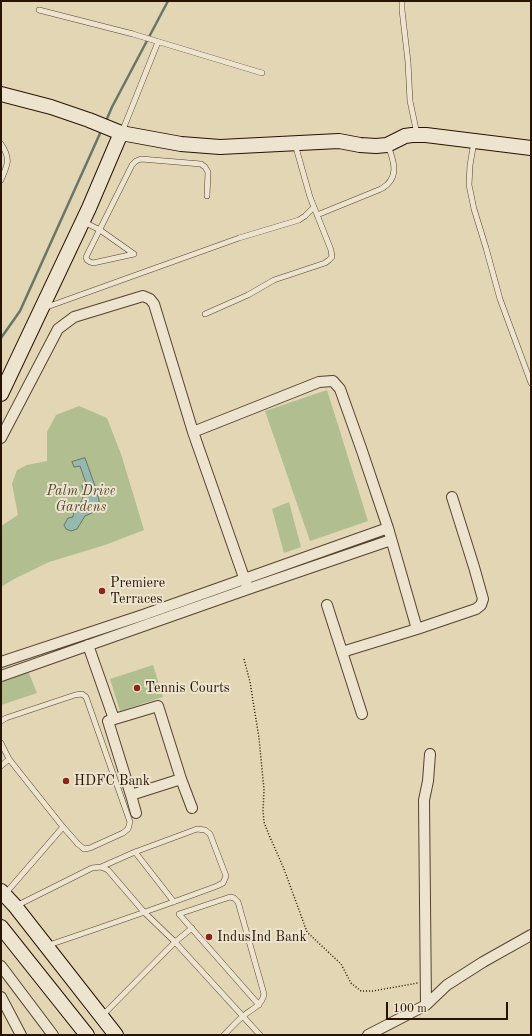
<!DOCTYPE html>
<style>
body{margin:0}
#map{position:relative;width:532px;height:1036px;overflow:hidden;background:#e2d6b5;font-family:"Old Standard TT",serif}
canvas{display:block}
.frame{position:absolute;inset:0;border:2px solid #281200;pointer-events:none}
.scale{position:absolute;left:386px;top:1002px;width:122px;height:18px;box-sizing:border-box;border:2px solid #281200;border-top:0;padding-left:5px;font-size:12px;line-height:14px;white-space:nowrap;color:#281200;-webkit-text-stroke:3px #ece4cf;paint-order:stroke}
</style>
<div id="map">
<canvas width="532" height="1036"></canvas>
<div class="frame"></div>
<div class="scale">100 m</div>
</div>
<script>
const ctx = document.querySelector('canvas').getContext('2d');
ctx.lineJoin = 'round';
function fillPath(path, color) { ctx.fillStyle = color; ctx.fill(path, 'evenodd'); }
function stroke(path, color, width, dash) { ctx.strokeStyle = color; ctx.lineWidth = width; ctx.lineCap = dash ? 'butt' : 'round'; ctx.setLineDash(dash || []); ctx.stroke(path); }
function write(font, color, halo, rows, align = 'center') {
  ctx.font = font + ' "Old Standard TT",serif'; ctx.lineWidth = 4; ctx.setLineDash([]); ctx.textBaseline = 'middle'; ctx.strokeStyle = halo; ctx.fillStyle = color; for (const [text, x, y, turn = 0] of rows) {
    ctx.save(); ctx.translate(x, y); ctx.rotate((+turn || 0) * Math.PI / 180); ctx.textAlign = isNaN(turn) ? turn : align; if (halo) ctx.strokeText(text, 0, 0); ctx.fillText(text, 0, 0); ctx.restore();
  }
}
fillPath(new Path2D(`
 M327,390L368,521L310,541L265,411Z
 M79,406L107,418L121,454L144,530L105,545L49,562L14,579L1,587V526L18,515L12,484L17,470L27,465L47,461V432L56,415Z
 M289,502L301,547L284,553L272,509Z
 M153,665L163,697L120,711L110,679Z
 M26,666L37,693L1,705V675Z`), '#b0be90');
const water = new Path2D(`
 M85,458L95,486V492C100,498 99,500 99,508L94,512L85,516L77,529L71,531L66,529L64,525L68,518L73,517C74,511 75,505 81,502L83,498L81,494L83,492L82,485L86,483L80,466L74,467L72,462Z`);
fillPath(water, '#95b9ae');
stroke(water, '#697668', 1);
stroke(new Path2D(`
 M106,121L112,107L168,1
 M1,338L20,311L102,129`), '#697668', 2.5);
const lane = new Path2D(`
 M402,1V10L408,62L410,101L417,134
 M39,10L133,34L262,73
 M122,132L158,42
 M474,142L470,165L469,185L474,209L486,248L500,299L531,383
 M1,144C11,159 8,164 1,180
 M317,215L381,189C399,179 395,163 388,146
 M84,222L100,230L134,254L93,263L90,262L87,260L86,257L132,165L136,161L141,159L201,164L205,167L208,172L207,196
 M44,308L239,238L299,220L305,216L314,207
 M205,314L248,295L274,280L325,263L329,260L332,257L331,250L310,197L295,144
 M1,721L6,718L75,695L82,694L86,697L130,822L128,829L123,833L90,848L84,849L78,844L63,827L9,759L1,743
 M1,766L9,759
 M135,852L174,902
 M5,894L63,827
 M16,906L92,868L101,867L108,870L144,912L175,942L260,1035
 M49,945C105,926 161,907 217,886L223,883L226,876L210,834L205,830L197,829L135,852L101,867
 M102,1016L175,942L192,928
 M224,1035C230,1029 236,1022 242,1017C251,1009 262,1006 264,994L238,902L234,898L230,897L179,914L259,1005`);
const street = new Path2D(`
 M193,432L319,382L333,381L340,389L361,448L388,528L417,629
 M1,438L58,329L74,317L143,296L150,299L154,304L193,432L248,589
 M327,605L362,714
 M88,645L114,719
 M342,652L417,629L476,609L481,605L483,599L474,567L452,497
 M1,662L143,615L388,528
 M1,676L248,589L391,540
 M181,779L131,795L108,721L158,706L181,779L192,808
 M131,795L136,813
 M1,966L53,1035
 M1,997L21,1035
 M426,1005L424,800L428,781L430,754
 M368,1035L426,1005L447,985L483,962L531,935`);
const secondary = new Path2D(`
 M1,94L51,107L89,120L121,133L181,144L220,147L339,141L360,145L376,146L387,145L405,136L412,135H426L531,148
 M1,394L89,208L121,133
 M1,891L15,906L116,1035
 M1,927L87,1035`);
stroke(lane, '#56432d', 6);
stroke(street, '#56432d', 12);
stroke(secondary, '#281200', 16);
stroke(new Path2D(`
 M244,659L250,682L259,738L264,790L263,811L264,822L269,835L284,869L307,932L341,964L351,983L361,991H373L418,983`), '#281200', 1.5, [1, 2]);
stroke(lane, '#ece4cf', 5);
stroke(street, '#ece4cf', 10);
stroke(secondary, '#ece4cf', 14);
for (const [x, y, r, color] of [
 [102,591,4,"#8f2418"],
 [137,688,4,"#8f2418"],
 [66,781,4,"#8f2418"],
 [209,937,4,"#8f2418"]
]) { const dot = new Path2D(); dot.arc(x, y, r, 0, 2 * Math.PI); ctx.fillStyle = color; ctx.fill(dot); stroke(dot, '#ece4cf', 1.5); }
write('italic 14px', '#51462b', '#ece4cf', [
 ["Palm Drive",81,491],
 ["Gardens",81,507]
]);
write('14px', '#281200', '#ece4cf', [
 ["Premiere",110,583],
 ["Terraces",110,599],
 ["Tennis Courts",145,688],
 ["HDFC Bank",74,781],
 ["IndusInd Bank",217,937]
], 'left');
</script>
